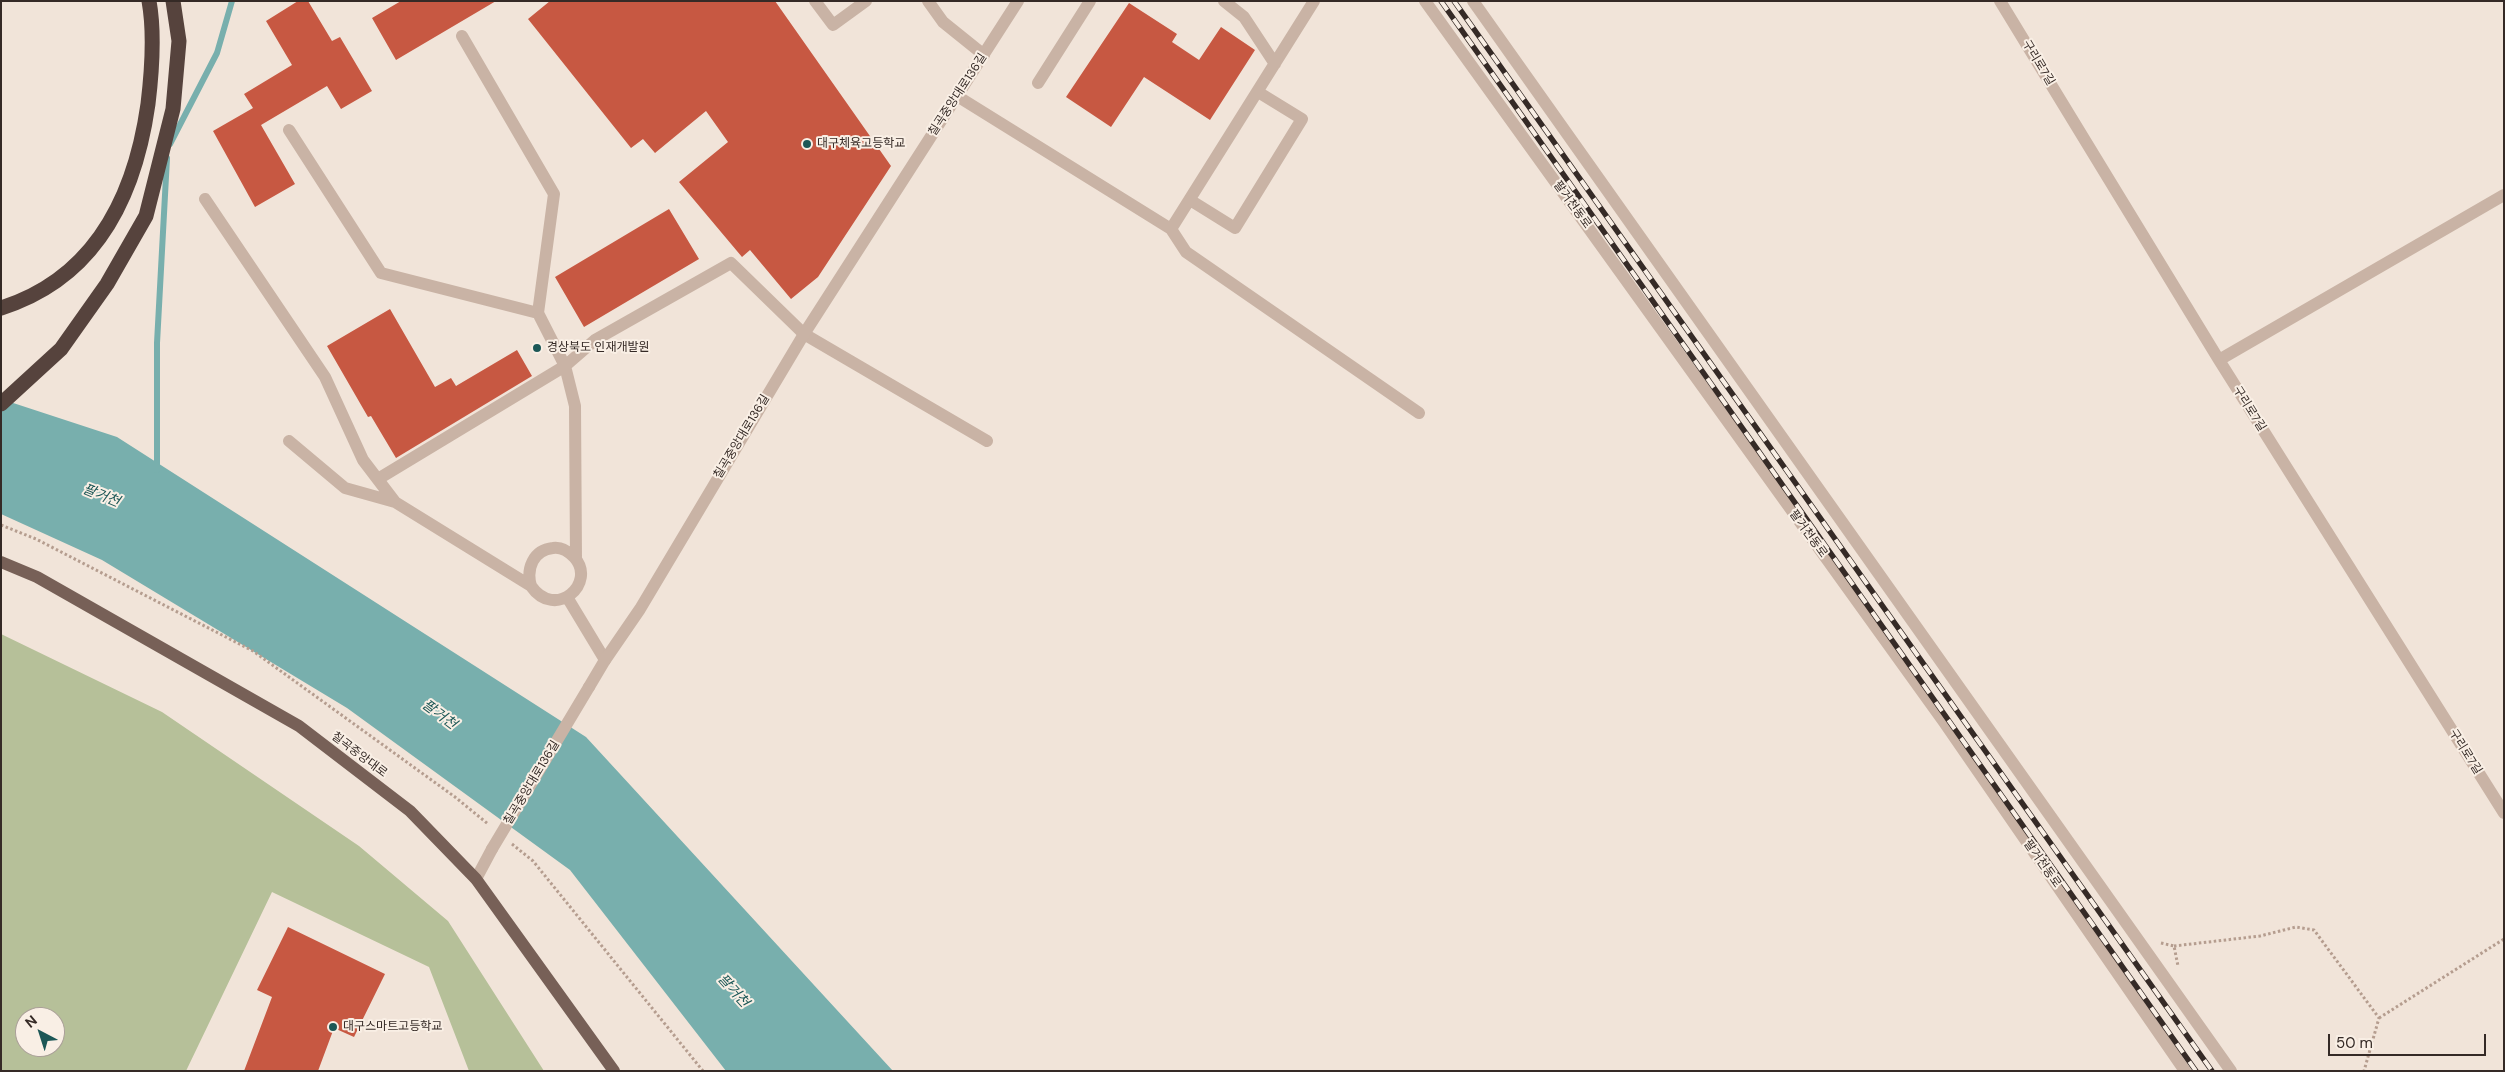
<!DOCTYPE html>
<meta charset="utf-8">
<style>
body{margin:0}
#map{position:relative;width:2505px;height:1072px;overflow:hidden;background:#f1e4d9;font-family:"DM Sans",sans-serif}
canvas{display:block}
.frame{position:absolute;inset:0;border:2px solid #352a26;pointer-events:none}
.north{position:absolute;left:15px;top:1007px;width:50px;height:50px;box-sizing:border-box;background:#f9efe5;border:1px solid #aba099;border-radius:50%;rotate:320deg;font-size:14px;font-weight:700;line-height:20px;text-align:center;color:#352a26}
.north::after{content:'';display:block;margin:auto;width:18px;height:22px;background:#1c5756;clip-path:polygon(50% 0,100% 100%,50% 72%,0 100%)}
.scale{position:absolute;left:2328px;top:1034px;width:158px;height:22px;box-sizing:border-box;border:2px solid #352a26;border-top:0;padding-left:6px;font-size:15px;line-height:18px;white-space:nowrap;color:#352a26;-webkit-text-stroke:4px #f9efe5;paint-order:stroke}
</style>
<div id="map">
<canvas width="2505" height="1072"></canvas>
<div class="frame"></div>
<div class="north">N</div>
<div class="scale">50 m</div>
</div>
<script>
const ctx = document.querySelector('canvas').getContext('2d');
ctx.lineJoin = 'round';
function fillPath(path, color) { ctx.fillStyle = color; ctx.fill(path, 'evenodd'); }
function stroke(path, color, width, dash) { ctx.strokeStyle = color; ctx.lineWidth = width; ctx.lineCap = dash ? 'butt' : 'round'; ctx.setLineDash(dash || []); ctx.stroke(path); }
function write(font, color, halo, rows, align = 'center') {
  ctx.font = font + ' "DM Sans","Noto Sans KR",sans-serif'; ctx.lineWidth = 4; ctx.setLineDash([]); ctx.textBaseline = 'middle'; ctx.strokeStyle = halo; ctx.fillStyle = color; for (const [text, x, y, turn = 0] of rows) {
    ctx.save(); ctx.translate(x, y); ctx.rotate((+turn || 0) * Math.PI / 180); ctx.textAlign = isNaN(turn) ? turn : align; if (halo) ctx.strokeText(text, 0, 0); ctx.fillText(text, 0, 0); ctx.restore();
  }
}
fillPath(new Path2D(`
 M1,634L162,712L359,846L448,921L544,1071H469L429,967L272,892L186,1071H1ZM25,1017H55V1047H25Z`), '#b6c099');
fillPath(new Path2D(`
 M1,399L117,437L586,737L893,1071H726L570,870L347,708L102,560L1,514Z`), '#78afad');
stroke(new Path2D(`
 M170,144L217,53L232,1
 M157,470V343L167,158`), '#78afad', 6);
fillPath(new Path2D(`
 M298,1H308L332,41L340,37L372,91L341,109L327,86L261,125L295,184L255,207L213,131L253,108L244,94L292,65L266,21Z
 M401,1H496L396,60L372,18Z
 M550,1H775L891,166L818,277L791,299L750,250L742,257L679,182L728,142L706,111L655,153L643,139L631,148L528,19Z
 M1129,3L1177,34L1172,42L1199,60L1221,27L1255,50L1210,120L1144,77L1111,127L1066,97Z
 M669,209L699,259L584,327L555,277Z
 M390,309L435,387L451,378L456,386L517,350L532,376L396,458L371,416L368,417L327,346Z
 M288,927L385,974L354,1037L334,1028L318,1071H244L272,997L257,990Z`), '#c75842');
stroke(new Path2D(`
 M1,525L36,539L253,651L455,797L488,824
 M512,844L533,861L703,1071
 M2161,943L2174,946L2178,966
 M2174,946L2260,936L2296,927L2314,930L2379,1018L2364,1071
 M2379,1018L2504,939`), '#b59d8f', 3, [2.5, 2.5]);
stroke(new Path2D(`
 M815,1L833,25L866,1
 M928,1L943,22L984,55
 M1224,1L1244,17L1275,64
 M462,36L554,194L538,313L565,366L575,406L576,559
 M1038,83L1090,1
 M957,96L1171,229L1314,1
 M289,130L381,273L538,313
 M205,199L325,377L363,460L395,502
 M1190,200L1235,228L1302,119L1258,92
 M1171,229L1186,252L1419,413
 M289,441L345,488L395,502L531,586C555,621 598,583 574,557C568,551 560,547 553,548C533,550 526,569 531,586
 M378,479L565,366L595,340L731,263L804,334L987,441
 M567,597L605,660`), '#c9b3a5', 12);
stroke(new Path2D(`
 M2000,1L2219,360L2504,813
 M2219,360L2504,195
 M589,687L605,660L640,609L804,334L1018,1
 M476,879L492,849`), '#c9b3a5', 12);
stroke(new Path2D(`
 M1425,1L1944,722L2185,1071
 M1473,1L2231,1071`), '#c9b3a5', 12);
stroke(new Path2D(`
 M1,562L37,577L299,726L410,811L476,879L614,1071`), '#776057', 12);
stroke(new Path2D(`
 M1,308C96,278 135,196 148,104C152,71 155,34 149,1
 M1,404L61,349L107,284L146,216L173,109L179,41L173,1`), '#56433d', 15);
const rail = new Path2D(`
 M1441,1L2196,1071
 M1454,1L2212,1071`);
stroke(rail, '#352a26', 5.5);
stroke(rail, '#f9efe5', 4, [11]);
stroke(new Path2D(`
 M492,849L589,687`), '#c9b3a5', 12);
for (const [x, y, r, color] of [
 [807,144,5,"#1c5756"],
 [537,348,5,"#1c5756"],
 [333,1027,5,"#1c5756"]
]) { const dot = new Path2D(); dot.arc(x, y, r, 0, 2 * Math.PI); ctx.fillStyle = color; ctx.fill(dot); stroke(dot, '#f9efe5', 2); }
write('12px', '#352a26', '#f9efe5', [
 ["구리로7길",2038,63,59],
 ["칠곡중앙대로136길",958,95,-57],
 ["팔거천동로",1572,205,54],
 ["구리로7길",2249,409,58],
 ["칠곡중앙대로136길",742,437,-59],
 ["팔거천동로",1808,534,54],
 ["구리로7길",2465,752,58],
 ["칠곡중앙대로",359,755,37],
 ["칠곡중앙대로136길",532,783,-59],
 ["팔거천동로",2042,864,55]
]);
write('12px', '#352a26', '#f9efe5', [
 ["대구체육고등학교",817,144],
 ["경상북도 인재개발원",547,348],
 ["대구스마트고등학교",343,1027]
], 'left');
write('italic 14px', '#1c5756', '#f9efe5', [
 ["팔거천",101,496,22],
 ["팔거천",439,715,37],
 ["팔거천",733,991,48]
]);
</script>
